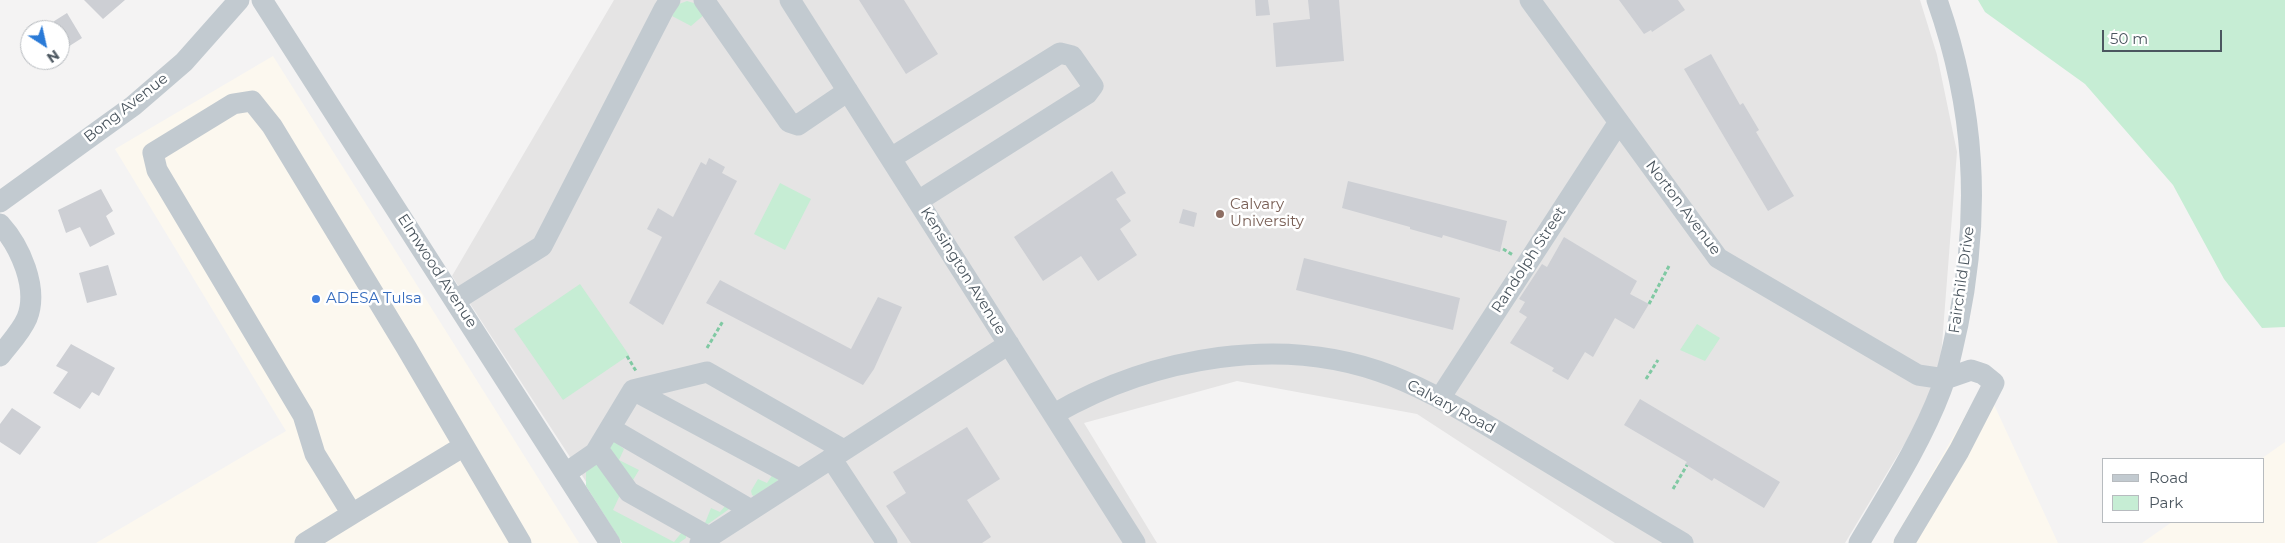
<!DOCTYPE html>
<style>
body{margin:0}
#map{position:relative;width:2285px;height:543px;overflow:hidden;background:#f4f3f3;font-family:Montserrat,sans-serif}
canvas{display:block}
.legend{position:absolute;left:2102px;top:458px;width:162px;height:65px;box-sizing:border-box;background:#fff;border:1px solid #b7bbbf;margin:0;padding:6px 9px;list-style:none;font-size:15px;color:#4b565f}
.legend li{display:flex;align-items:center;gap:10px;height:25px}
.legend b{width:25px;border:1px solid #b7bbbf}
.north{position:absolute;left:20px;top:20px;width:50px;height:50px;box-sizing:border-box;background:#fff;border:1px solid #b7bbbf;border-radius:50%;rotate:145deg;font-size:14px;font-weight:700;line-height:20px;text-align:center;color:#4b565f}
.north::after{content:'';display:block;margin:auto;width:18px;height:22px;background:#2a7ad7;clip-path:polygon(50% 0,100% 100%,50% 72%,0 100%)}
.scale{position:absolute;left:2102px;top:30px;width:120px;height:22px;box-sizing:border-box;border:2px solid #4b565f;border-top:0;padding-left:6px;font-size:15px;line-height:18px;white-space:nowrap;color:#4b565f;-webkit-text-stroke:4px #fff;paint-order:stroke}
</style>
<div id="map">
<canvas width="2285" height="543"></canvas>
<ul class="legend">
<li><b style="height:6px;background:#c2cad0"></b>Road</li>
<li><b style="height:14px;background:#c6edd4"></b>Park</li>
</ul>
<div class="north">N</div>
<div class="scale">50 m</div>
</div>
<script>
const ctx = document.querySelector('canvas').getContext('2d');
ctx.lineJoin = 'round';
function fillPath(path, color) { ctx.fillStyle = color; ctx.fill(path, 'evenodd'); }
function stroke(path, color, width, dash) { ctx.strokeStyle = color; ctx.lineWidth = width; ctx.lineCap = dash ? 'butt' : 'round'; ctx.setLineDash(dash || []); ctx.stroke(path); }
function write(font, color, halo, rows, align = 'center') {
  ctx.font = font + ' Montserrat,sans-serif'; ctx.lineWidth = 5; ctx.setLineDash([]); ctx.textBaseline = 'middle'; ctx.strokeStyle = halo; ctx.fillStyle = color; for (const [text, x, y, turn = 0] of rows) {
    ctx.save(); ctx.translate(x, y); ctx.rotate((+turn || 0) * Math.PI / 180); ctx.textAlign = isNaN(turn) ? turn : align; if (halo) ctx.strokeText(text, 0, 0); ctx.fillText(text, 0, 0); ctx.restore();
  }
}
fillPath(new Path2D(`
 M273,56L579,543H96L286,431L115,149Z
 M1984,383L2058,543H1892Z
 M2285,442V543H2142L2172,522H2264V459H2261Z`), '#fcf8ef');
fillPath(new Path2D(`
 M614,0H1920L1937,55L1957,152L1941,357L1926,408L1845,543H1615L1417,414L1237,381L1084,423L1157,543H626L452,276Z`), '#e5e4e4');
fillPath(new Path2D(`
 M1978,0H2285V327L2262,328L2224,279L2173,185L2085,84L1985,12Z
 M687,1L697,4L705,14L691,26L672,16L679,4Z
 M780,183L811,199L785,250L754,234Z
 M580,284L629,355L563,400L514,329Z
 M1697,324L1720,338L1705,361L1680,350Z
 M614,441L624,449L619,460L639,470L633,480L630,481L608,445Z
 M598,462L620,495L613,510L674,542L682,532L686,534V538L679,543H622L586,486V472Z
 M773,474L778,480L776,482L754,496L752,495L751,491L758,479L767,483Z
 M725,506L732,507L708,524L705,523L711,508L720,512Z`), '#c6edd4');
fillPath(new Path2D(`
 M84,0H125L103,19Z
 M859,0H904L938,54L906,74Z
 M1255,0H1268L1270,15L1256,16Z
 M1308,0H1339L1344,61L1276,67L1273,23L1310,19Z
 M1619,0H1678L1685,10L1652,32L1651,30L1644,34Z
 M67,13L82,38L60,52V30H40Z
 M1711,54L1740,105L1743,103L1759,130L1756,132L1794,196L1768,211L1684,69Z
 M709,158L725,167L722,173L737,181L663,325L629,303L662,237L647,229L658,208L673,217L701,162L706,165Z
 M1112,171L1126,193L1116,199L1131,221L1120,229L1137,255L1098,281L1081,256L1043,281L1014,237Z
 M1348,181L1507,221L1500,252L1443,235L1442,238L1410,229V227L1342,208Z
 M101,189L113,211L106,216L115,234L90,247L80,227L66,233L58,210Z
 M1183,209L1197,213L1194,227L1179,223Z
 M1564,237L1637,281L1630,294L1649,304L1634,329L1615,318L1593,357L1585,352L1568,380L1552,371L1554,368L1510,343L1527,317L1519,312L1525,302L1519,299L1542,264L1547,267Z
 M1304,258L1460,298L1453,330L1296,290Z
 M108,265L117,295L87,303L79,273Z
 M720,280L851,349L878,297L902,307L874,369L863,385L706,303Z
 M71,344L115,368L99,396L92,392L80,409L53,393L68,372L56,366Z
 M1640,399L1780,482L1764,508L1714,478L1712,481L1685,464L1687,462L1624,425Z
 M12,408L41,427L20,455L0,442V424Z
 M967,427L1000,479L967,500L991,537L982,543H911L886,506L906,493L893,472Z`), '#cdcfd4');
stroke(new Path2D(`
 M1503,249L1513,255
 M1649,304L1670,264
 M707,348L723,321
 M627,356L636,371
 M1646,379L1658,360
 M1673,489L1687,465`), '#80c9a3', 3, [4, 2.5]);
stroke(new Path2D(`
 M262,0L610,543
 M704,0L789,122L798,125L848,91
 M790,0L1135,543
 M1530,0L1718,258L1918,375L1945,379L1971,370L1983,374L1994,383L1959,451L1904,543
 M891,158L1060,53L1072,56L1093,86L1087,94L918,201
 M0,202L133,106L184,62L239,0
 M0,224C20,246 39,288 27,318C21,332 9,344 0,356
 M456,300L542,246L664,9L670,0
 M633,390L799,479
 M1440,398L1619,122
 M1054,414C1153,357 1283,333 1392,376C1435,393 1475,418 1515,442C1571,476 1627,510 1683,543
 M610,428L751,510
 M598,449L629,492L709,537
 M831,458L887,543
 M566,473L595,453L633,390L707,372L844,450
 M352,514L464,446
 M305,543L352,514L315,454L303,415L157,170L153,153L233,104L252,101L272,126L406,347L521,543
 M700,543L1009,344
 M1859,543C1888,494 1921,443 1941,390C1949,369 1953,345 1958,324C1981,211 1975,108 1937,0`), '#c2cad0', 21);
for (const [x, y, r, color] of [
 [1220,214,5,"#8d6e63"],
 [316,299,5,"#3f7fe0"]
]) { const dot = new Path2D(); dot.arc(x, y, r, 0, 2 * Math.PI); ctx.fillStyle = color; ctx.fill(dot); stroke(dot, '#fff', 2); }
write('15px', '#4b565f', '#fff', [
 ["Bong Avenue",126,108,-38],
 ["Norton Avenue",1683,208,53],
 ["Randolph Street",1529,260,-57],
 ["Elmwood Avenue",437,271,57],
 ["Kensington Avenue",963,271,58],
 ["Fairchild Drive",1962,280,-82],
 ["Calvary Road",1451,407,28]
]);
write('15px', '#785e54', '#fff', [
 ["Calvary",1230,205],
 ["University",1230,222]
], 'left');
write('15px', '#366cbe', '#fff', [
 ["ADESA Tulsa",326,299]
], 'left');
</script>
